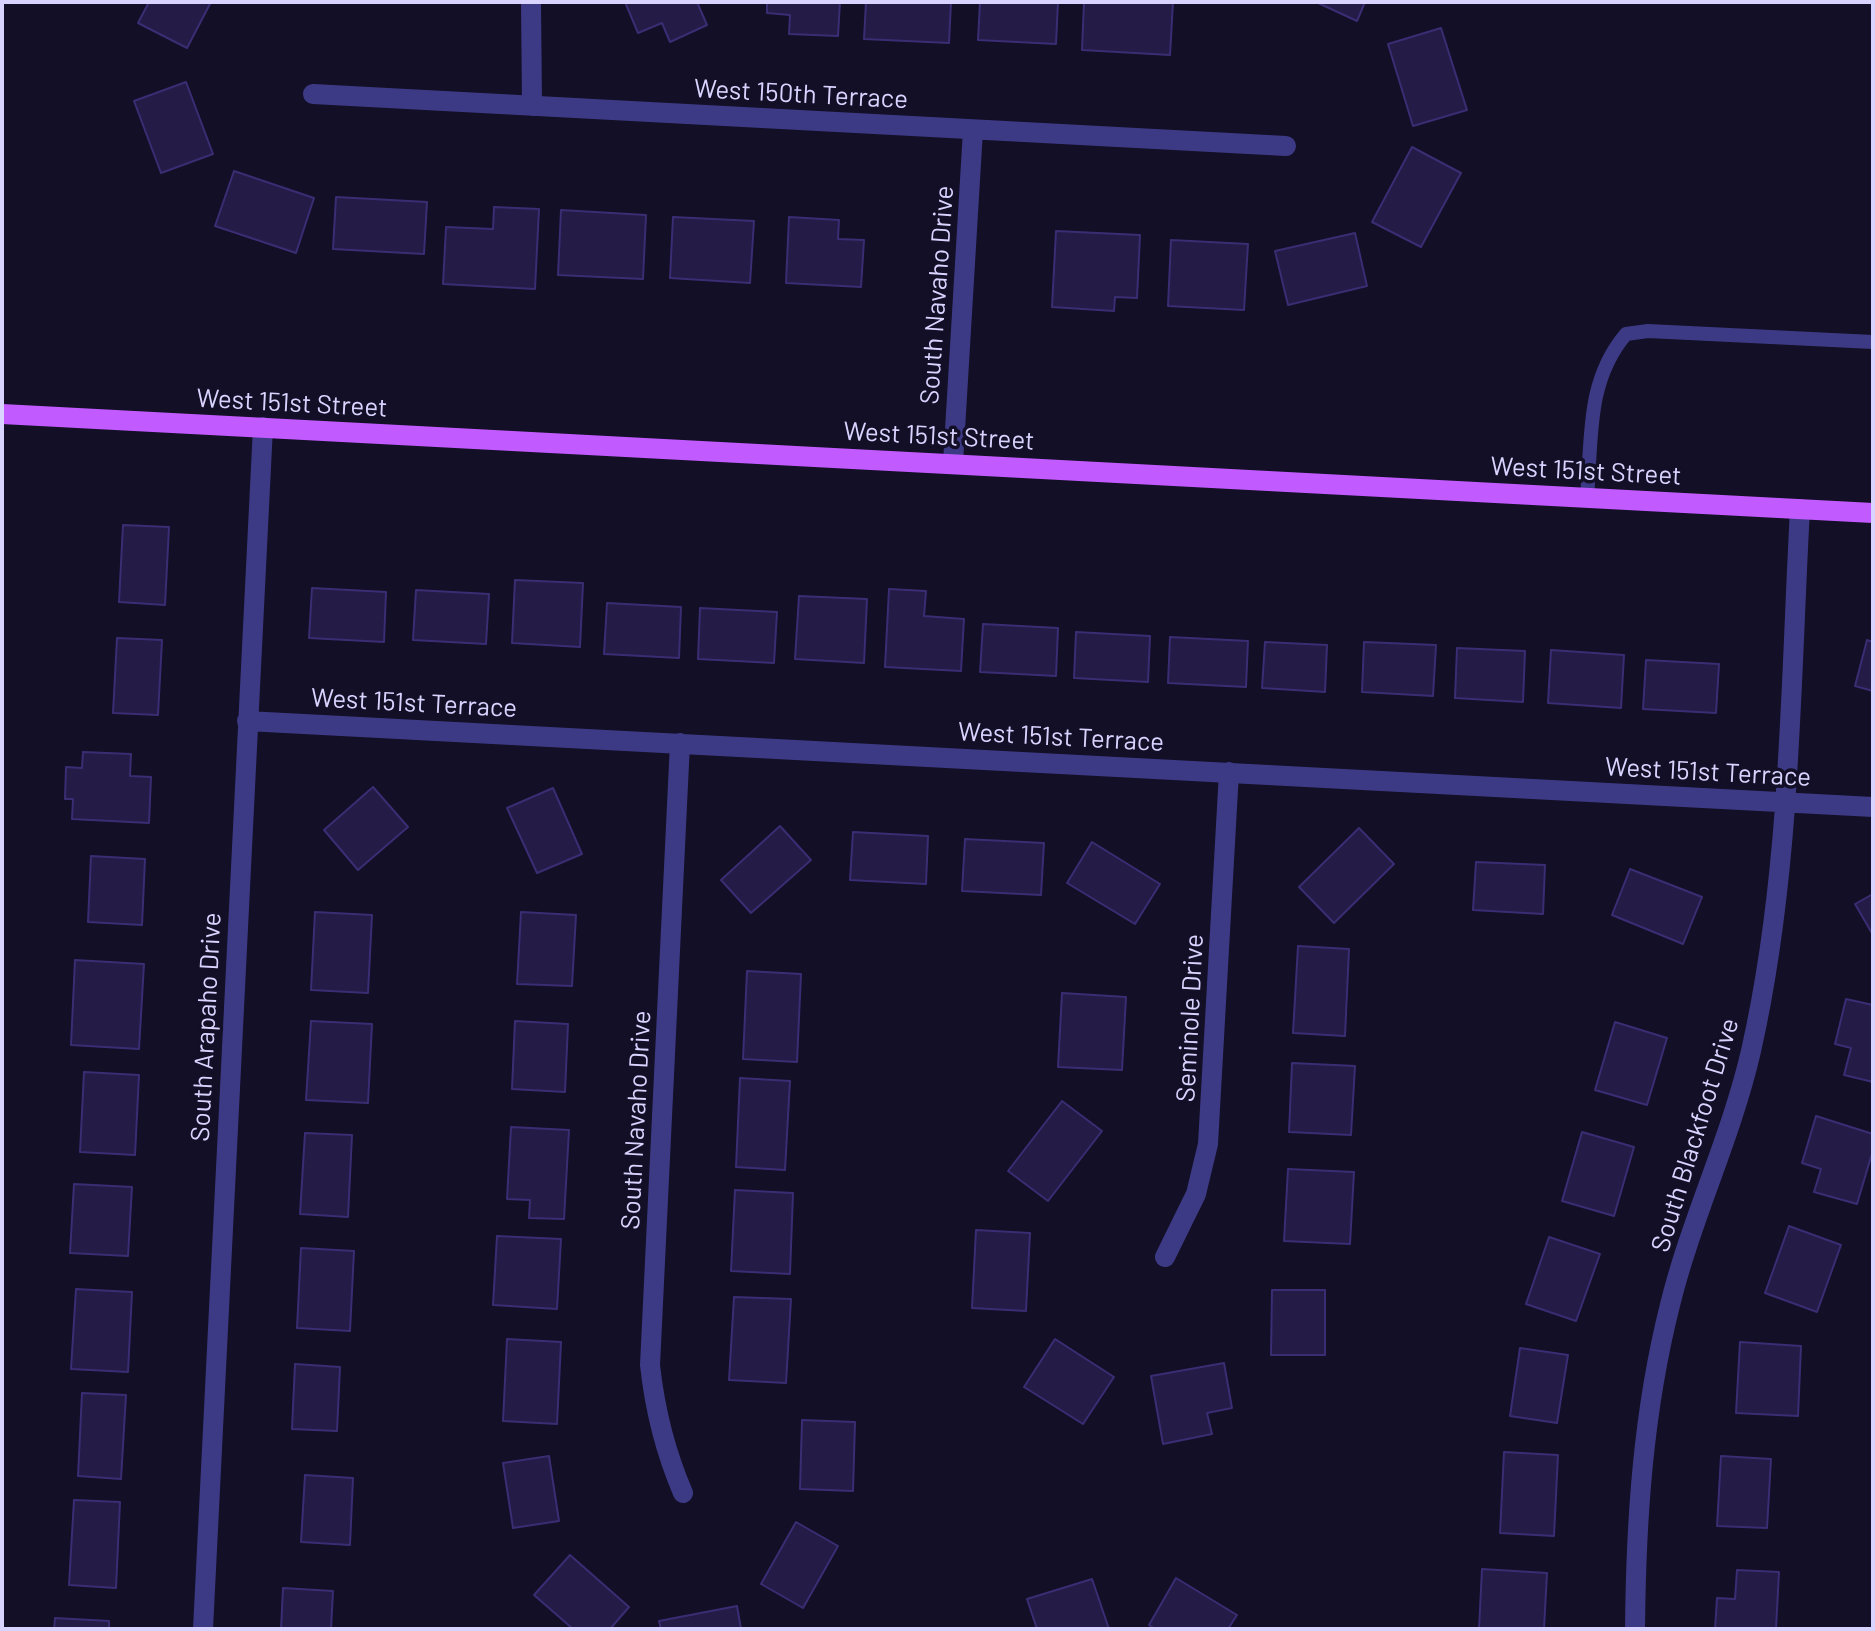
<!DOCTYPE html>
<style>
body{margin:0}
#map{position:relative;width:1875px;height:1631px;overflow:hidden;background:#130f26;font-family:Barlow,sans-serif}
canvas{display:block}
.frame{position:absolute;inset:0;border:4px solid #d9d4ff;pointer-events:none}
</style>
<div id="map">
<canvas width="1875" height="1631"></canvas>
<div class="frame"></div>
</div>
<script>
const ctx = document.querySelector('canvas').getContext('2d');
ctx.lineJoin = 'round';
function fillPath(path, color) { ctx.fillStyle = color; ctx.fill(path, 'evenodd'); }
function stroke(path, color, width, dash) { ctx.strokeStyle = color; ctx.lineWidth = width; ctx.lineCap = dash ? 'butt' : 'round'; ctx.setLineDash(dash || []); ctx.stroke(path); }
function write(font, color, halo, rows, align = 'center') {
  ctx.font = font + ' Barlow,sans-serif'; ctx.lineWidth = 7; ctx.setLineDash([]); ctx.textBaseline = 'middle'; ctx.strokeStyle = halo; ctx.fillStyle = color; for (const [text, x, y, turn = 0] of rows) {
    ctx.save(); ctx.translate(x, y); ctx.rotate((+turn || 0) * Math.PI / 180); ctx.textAlign = isNaN(turn) ? turn : align; if (halo) ctx.strokeText(text, 0, 0); ctx.fillText(text, 0, 0); ctx.restore();
  }
}
const building = new Path2D(`
 M149,2H211L187,48L138,23Z
 M625,2H697L707,25L670,42L662,23L638,33Z
 M767,2H840L838,36L789,34L790,15L767,13Z
 M866,2H951L949,43L864,39Z
 M980,2H1058L1056,44L978,40Z
 M1084,2H1173L1170,55L1082,50Z
 M1316,2H1365L1357,21Z
 M1441,28L1467,110L1413,126L1388,44Z
 M186,82L213,154L161,173L134,101Z
 M1412,147L1461,173L1421,247L1372,222Z
 M234,171L314,198L296,253L215,226Z
 M336,197L427,202L424,254L333,249Z
 M494,207L539,209L535,289L443,284L446,227L493,229Z
 M561,210L646,215L643,279L558,275Z
 M673,217L754,221L750,283L670,278Z
 M789,217L839,220L838,239L864,240L861,287L786,283Z
 M1056,231L1140,235L1137,298L1115,297L1114,311L1052,307Z
 M1355,233L1367,286L1288,305L1275,251Z
 M1171,240L1248,244L1244,310L1168,306Z
 M123,525L169,527L165,605L119,602Z
 M515,580L583,583L580,647L512,643Z
 M312,588L386,592L384,642L309,638Z
 M889,589L926,591L924,616L964,619L961,671L885,667Z
 M416,590L489,594L486,644L413,640Z
 M799,596L867,599L864,663L795,659Z
 M607,603L681,607L679,658L604,654Z
 M700,608L777,612L774,663L698,659Z
 M983,624L1058,628L1056,676L980,672Z
 M1076,632L1150,636L1148,682L1074,678Z
 M1170,637L1248,641L1246,687L1168,683Z
 M117,638L162,640L158,715L113,713Z
 M1867,640L1873,642V691L1855,686Z
 M1265,642L1327,645L1325,692L1262,688Z
 M1364,642L1436,645L1433,696L1362,692Z
 M1457,648L1525,651L1523,702L1455,698Z
 M1551,650L1624,655L1621,708L1548,703Z
 M1646,660L1719,664L1716,713L1643,709Z
 M83,752L131,754L130,776L151,777L149,823L72,819L73,799H65L66,767L82,768Z
 M373,787L408,827L358,870L324,830Z
 M553,788L582,854L537,873L507,808Z
 M780,826L811,860L751,913L721,880Z
 M1359,828L1394,864L1334,923L1299,887Z
 M853,832L928,836L926,884L850,880Z
 M965,839L1044,843L1041,895L962,891Z
 M1092,842L1160,884L1135,924L1067,883Z
 M91,856L145,859L142,925L88,922Z
 M1476,862L1545,865L1543,914L1473,910Z
 M1630,869L1702,897L1683,944L1612,915Z
 M1873,894V935L1855,904Z
 M315,912L372,915L368,993L311,990Z
 M521,912L576,915L572,986L517,984Z
 M1298,946L1349,949L1345,1036L1293,1033Z
 M75,960L144,964L139,1049L71,1045Z
 M747,971L801,974L797,1062L743,1059Z
 M1062,993L1126,997L1122,1070L1058,1067Z
 M1846,999L1873,1005V1082L1844,1075L1851,1048L1835,1044Z
 M311,1021L372,1024L368,1103L306,1100Z
 M515,1021L568,1024L565,1092L512,1089Z
 M1615,1022L1667,1038L1647,1105L1595,1090Z
 M1292,1063L1355,1066L1351,1135L1289,1132Z
 M84,1072L139,1075L135,1155L80,1152Z
 M740,1078L790,1081L785,1170L736,1167Z
 M1062,1101L1102,1131L1048,1201L1008,1171Z
 M1816,1116L1873,1134V1150L1857,1204L1814,1192L1821,1169L1802,1163Z
 M511,1127L569,1130L564,1219L529,1218L530,1200L507,1199Z
 M1582,1132L1634,1147L1614,1216L1562,1201Z
 M305,1133L352,1135L348,1217L300,1214Z
 M1288,1169L1354,1172L1350,1244L1284,1241Z
 M74,1184L132,1187L128,1256L70,1253Z
 M735,1190L793,1193L790,1274L731,1271Z
 M1789,1226L1841,1245L1817,1312L1765,1293Z
 M976,1230L1030,1233L1026,1311L972,1308Z
 M497,1236L561,1239L557,1309L493,1305Z
 M1549,1237L1600,1254L1576,1321L1526,1304Z
 M301,1248L354,1251L350,1331L297,1328Z
 M76,1289L132,1292L128,1372L71,1369Z
 M1272,1290H1325V1355H1271Z
 M734,1297L791,1299L786,1383L729,1380Z
 M507,1339L561,1342L557,1424L503,1421Z
 M1055,1339L1114,1377L1083,1424L1024,1387Z
 M1740,1342L1801,1346L1798,1416L1736,1413Z
 M1520,1348L1568,1355L1557,1423L1510,1416Z
 M1224,1363L1232,1408L1207,1413L1212,1434L1163,1444L1151,1376Z
 M295,1364L340,1367L337,1431L292,1429Z
 M82,1393L126,1395L121,1479L78,1476Z
 M802,1420L855,1422L853,1491L800,1489Z
 M1504,1452L1558,1455L1554,1536L1500,1533Z
 M549,1456L559,1521L513,1528L503,1463Z
 M1721,1456L1771,1459L1767,1528L1717,1526Z
 M305,1475L353,1478L350,1545L301,1542Z
 M74,1500L120,1502L116,1588L69,1585Z
 M796,1522L838,1546L803,1608L761,1584Z
 M570,1555L629,1607L610,1629H573L534,1595Z
 M1482,1569L1547,1573L1544,1629H1479Z
 M1737,1570L1779,1572L1776,1629H1715L1717,1598L1735,1599Z
 M1176,1578L1237,1615L1228,1629H1155L1149,1625Z
 M1092,1579L1109,1629H1037L1027,1599Z
 M283,1588L333,1591L331,1629H281Z
 M737,1606L741,1629H661L659,1621Z
 M55,1618L109,1621V1629H54Z`);
fillPath(building, '#241b47');
stroke(building, '#3b2d73', 2);
stroke(new Path2D(`
 M1587,497C1592,438 1586,381 1626,334L1648,331L1873,342`), '#3d3a85', 14);
stroke(new Path2D(`
 M531,2L532,106
 M313,94L1286,146
 M953,463L973,130
 M247,721L1873,807
 M680,743L650,1365C655,1411 665,1451 683,1493
 M1165,1257L1196,1194L1208,1144L1229,772
 M203,1629L263,427
 M1635,1629C1636,1519 1643,1412 1670,1305C1691,1219 1731,1138 1751,1051C1791,874 1790,690 1800,509`), '#3d3a85', 20);
stroke(new Path2D(`
 M2,414L1873,513`), '#c25bff', 20);
write('26px', '#d9d4ff', '#130f26', [
 ["West 150th Terrace",801,94,3],
 ["South Navaho Drive",937,295,-86],
 ["West 151st Street",292,403,3],
 ["West 151st Street",939,436,3],
 ["West 151st Street",1586,471,3],
 ["West 151st Terrace",414,703,3],
 ["West 151st Terrace",1061,737,3],
 ["West 151st Terrace",1708,772,3],
 ["Seminole Drive",1190,1018,-87],
 ["South Arapaho Drive",206,1027,-87],
 ["South Navaho Drive",636,1120,-87],
 ["South Blackfoot Drive",1695,1135,-73]
]);
</script>
